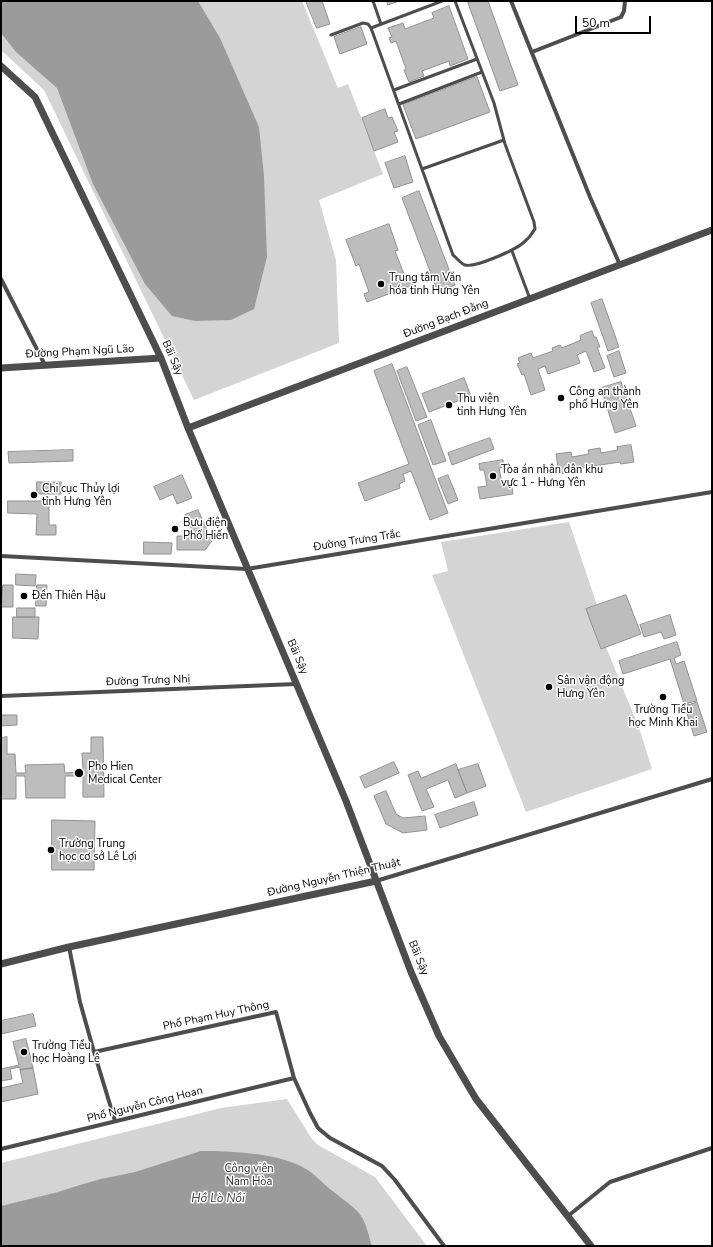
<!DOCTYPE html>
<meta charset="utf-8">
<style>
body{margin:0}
#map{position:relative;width:713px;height:1247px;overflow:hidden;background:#fff;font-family:"Nunito Sans",sans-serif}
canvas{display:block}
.frame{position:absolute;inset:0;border:2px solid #000;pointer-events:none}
.scale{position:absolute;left:575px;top:16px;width:76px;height:18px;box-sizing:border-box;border:2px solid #000;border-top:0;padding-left:5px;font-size:12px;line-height:14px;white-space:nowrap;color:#000;-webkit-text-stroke:3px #fff;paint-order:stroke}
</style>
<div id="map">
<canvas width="713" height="1247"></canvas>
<div class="frame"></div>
<div class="scale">50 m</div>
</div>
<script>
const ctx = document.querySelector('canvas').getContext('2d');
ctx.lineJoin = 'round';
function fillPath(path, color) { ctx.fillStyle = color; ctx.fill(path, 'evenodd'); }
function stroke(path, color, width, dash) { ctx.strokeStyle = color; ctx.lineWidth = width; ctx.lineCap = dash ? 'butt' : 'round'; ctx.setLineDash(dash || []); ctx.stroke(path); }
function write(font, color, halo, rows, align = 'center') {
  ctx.font = font + ' "Nunito Sans",sans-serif'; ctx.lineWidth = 3; ctx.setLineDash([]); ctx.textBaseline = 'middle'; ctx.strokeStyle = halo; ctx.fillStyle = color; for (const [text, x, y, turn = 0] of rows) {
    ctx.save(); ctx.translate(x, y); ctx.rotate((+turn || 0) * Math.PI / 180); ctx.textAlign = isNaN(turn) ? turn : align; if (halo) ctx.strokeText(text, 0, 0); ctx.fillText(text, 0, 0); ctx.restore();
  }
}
fillPath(new Path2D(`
 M1,1H302L338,88L348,84L383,174L319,200L336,260L339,343L194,400L44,90L1,50Z
 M569,522L597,605L626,595L641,634L606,647L639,728L652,769L526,812L432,575L448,571L441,542Z
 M287,1099L312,1139L318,1145L375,1177L427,1246H1V1163L221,1108Z`), '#d4d4d4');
fillPath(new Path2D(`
 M1,1H198L220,38L259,127L264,176L267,257L254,309L231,320L195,321L172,316L145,284L93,184L57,88L16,52L1,33Z
 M201,1151C231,1151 281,1153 306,1169C315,1174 322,1183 330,1189C338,1196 348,1202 356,1210C366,1219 368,1234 372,1246H1V1206L58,1192L80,1185L101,1179L135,1172Z`), '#9b9b9b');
const building = new Path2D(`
 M306,1H322L330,24L317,28Z
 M387,1H399L388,5Z
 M474,1H488L518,85L500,91L468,3Z
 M449,6L468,59L450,66L449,61L422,71L424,76L409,82L404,70L406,69L396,41L391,43L389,38L392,37L388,28L403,23L405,29L434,18L432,13Z
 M361,27L367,44L340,54L334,37Z
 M477,77L490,112L416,139L403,105Z
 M385,109L388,118L392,117L398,131L394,132L398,142L374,151L362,118Z
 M405,156L413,182L394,188L385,163Z
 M419,191L455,285L438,292L402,198Z
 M389,224L398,250L395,251L406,279L410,277L413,285L367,302L364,294L369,292L359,264L356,266L346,240Z
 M602,299L619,347L608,351L591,303Z
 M592,331L594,337H596L600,347H597L605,368L594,372L586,351L577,355L580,363L548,374L545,366L538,369L545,390L531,395L524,374L522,375L517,364L520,363L518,358L531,353L533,358L553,351L552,348L560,345L562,348L581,340L580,336Z
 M619,351L626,373L614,377L607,356Z
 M392,364L448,513L430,520L411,471L403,474L405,481L399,484L400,488L365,501L358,483L409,464L374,371Z
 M407,367L427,417L416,421L397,371Z
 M464,378L471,396L429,412L422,394Z
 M621,382L636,426L615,433L601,388Z
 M431,420L446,461L433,465L418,425Z
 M490,438L494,449L452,465L448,453Z
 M631,445L634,462L621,464L620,462L574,469V471L559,474L556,454L571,452L572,457L589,454L588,450L600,448L601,453L618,450L617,447Z
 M73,450V461L9,463L8,452Z
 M503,460L504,467L499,468L502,483L511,482L513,494L480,499L478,487L487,486L484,470H480L479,464Z
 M182,475L192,498L177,504L173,494L160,500L154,487Z
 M448,475L458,500L448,504L438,479Z
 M37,482H61V494H37Z
 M8,501H49V525H56V535H36L37,514L8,513Z
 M198,510L212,541L205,550H177V536H192L194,534L185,515Z
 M144,542L172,543L171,554H144Z
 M16,574L36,575L35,586L16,585Z
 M3,585H13V607H2Z
 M37,585H47L46,606H36Z
 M626,595L641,634L601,649L586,609Z
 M17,608H35V617H17Z
 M670,615L676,635L664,639L661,632L644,637L640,625Z
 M13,617H39L38,639L13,638Z
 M677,642L681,655L674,658L676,664L684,661L697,701L688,703V705L697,702L707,732L694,736L670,659L623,674L619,661Z
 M1,715H17V725L1,726Z
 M7,737V754H15L16,773H26L25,765L64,764L65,773L83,772L82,753H91V737H103L104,797H83V776H65V798H26L25,776H16V799H1V738Z
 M394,762L399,773L365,788L360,777Z
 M456,764L467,793L455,798L448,780L426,789L434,807L422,811L408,775L418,771L421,778Z
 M478,764L486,786L467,793L458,770Z
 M386,791L396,814L403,818L425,816L427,830L403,833L386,824L374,796Z
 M474,802L478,815L440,828L435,815Z
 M52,820L95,821L94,870H52Z
 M33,1014L36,1026L1,1034V1021Z
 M26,1039L33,1068L20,1070V1067L10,1069L12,1079L1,1081V1069L19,1065L13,1042Z
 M33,1068L38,1094L1,1102V1088L23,1083L20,1070Z`);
fillPath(building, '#bdbdbd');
stroke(building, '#919191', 1);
stroke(new Path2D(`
 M373,1L381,24
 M371,28L442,1
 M331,35L363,23L368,24L371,28L453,255C457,258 460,263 465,265C475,268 515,250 523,243C528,239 532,234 535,229L534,222L505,144L494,103L455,1
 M394,90L477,59
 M399,104L482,72
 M422,169L504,140
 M512,251L530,299`), '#4d4d4d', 3);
stroke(new Path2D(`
 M511,1L590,197L620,265
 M532,52L621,17L624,11L625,1
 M1,279L45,365
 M1,556L247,569L712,492
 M1,696L296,684
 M376,881L712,779
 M69,947L80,1002L94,1052L115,1121
 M94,1052L276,1012L294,1078L310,1113L318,1128L330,1138L382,1166L395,1180L444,1246
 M1,1149L294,1078
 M568,1216L610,1182L712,1148`), '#4d4d4d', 4);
stroke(new Path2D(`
 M1,66L35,97L161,358L188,428L346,801L411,972L439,1036L476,1099L591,1246
 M1,368L161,358
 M188,428L712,230
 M1,964L69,947L376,881`), '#4d4d4d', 7);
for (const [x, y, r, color] of [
 [381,284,4,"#000"],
 [561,398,4,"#000"],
 [449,405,4,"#000"],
 [493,476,4,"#000"],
 [34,495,4,"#000"],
 [175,529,4,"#000"],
 [24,596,4,"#000"],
 [549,687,4,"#000"],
 [663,697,4,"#000"],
 [79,773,5,"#000"],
 [51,850,4,"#000"],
 [24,1052,4,"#000"]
]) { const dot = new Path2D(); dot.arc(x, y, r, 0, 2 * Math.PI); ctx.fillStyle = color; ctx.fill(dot); stroke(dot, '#fff', 1.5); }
write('11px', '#000', '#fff', [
 ["Trung tâm Văn",389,278],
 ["hóa tỉnh Hưng Yên",389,291],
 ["Công an thành",569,392],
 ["phố Hưng Yên",569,405],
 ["Thu viện",457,399],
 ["tỉnh Hưng Yên",457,412],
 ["Tòa án nhân dân khu",501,470],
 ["vực 1 - Hưng Yên",501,483],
 ["Chi cục Thủy lợi",42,489],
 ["tỉnh Hưng Yên",42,502],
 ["Bưu điện",183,523],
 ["Phố Hiến",183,536],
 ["Đền Thiên Hậu",32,596],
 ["Sân vận động",557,681],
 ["Hưng Yên",557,694],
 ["Trường Tiểu",663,710,"center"],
 ["học Minh Khai",663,723,"center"],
 ["Pho Hien",88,767],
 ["Medical Center",88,780],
 ["Trường Trung",59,844],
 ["học cơ sở Lê Lợi",59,857],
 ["Trường Tiểu",32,1046],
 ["học Hoàng Lê",32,1059]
], 'left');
write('11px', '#000', '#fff', [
 ["Đường Bạch Đằng",446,319,-21],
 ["Đường Phạm Ngũ Lão",80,352,-3],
 ["Bãi Sậy",172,358,67],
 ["Đường Trưng Trắc",357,541,-9],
 ["Bãi Sậy",297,657,67],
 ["Đường Trưng Nhị",148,681,-2],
 ["Đường Nguyễn Thiện Thuật",334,878,-13],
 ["Bãi Sậy",418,958,68],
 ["Phố Phạm Huy Thông",216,1016,-12],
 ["Phố Nguyễn Công Hoan",145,1105,-14]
]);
write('11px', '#2b2b2b', '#fff', [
 ["Công viên",249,1169],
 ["Nam Hòa",249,1182]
]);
write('italic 12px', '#3c3c3c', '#fff', [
 ["Hồ Lò Nồi",218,1199]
]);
</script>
